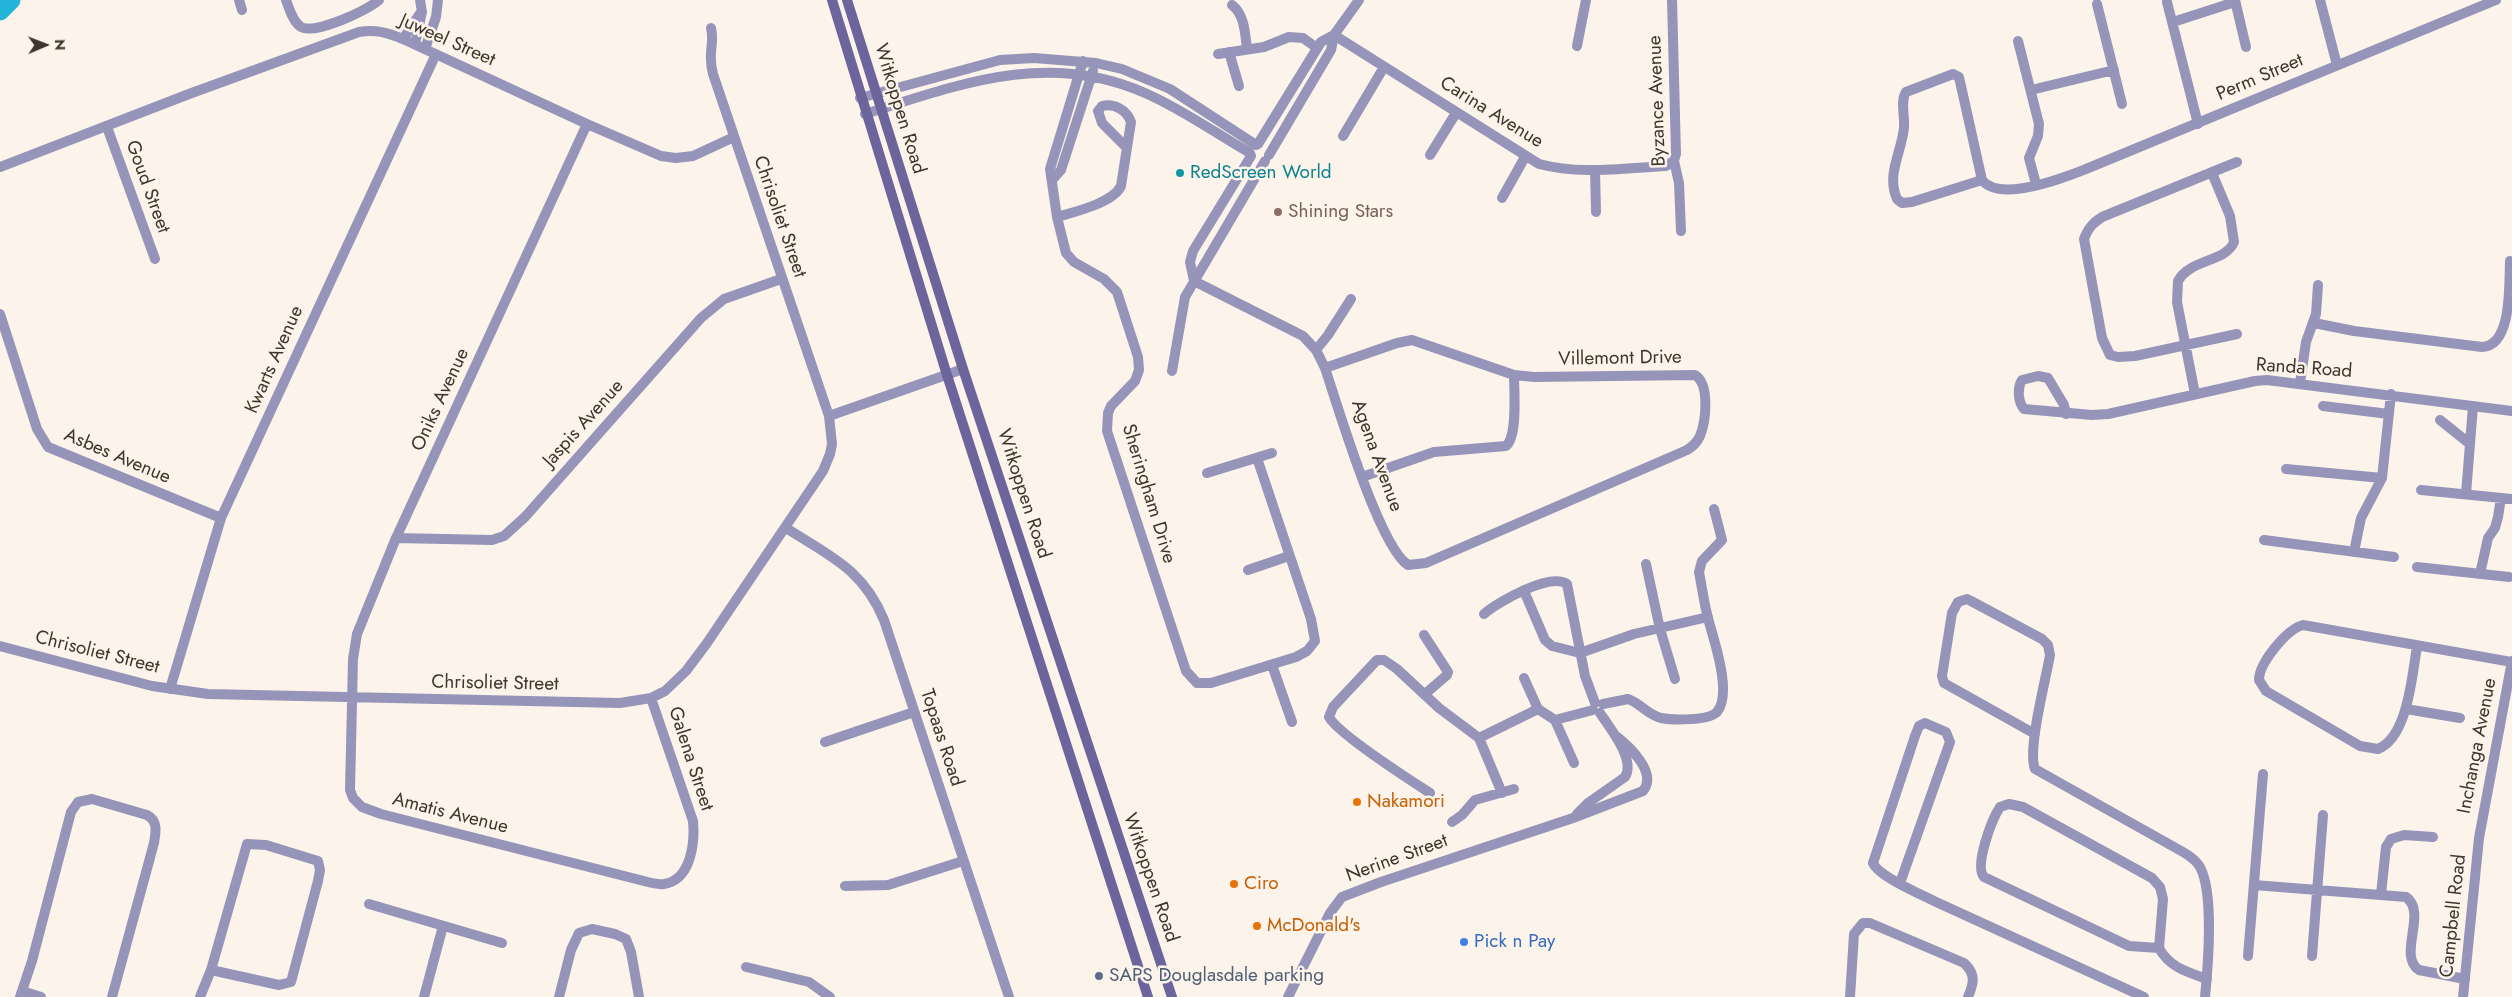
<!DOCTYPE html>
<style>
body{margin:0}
#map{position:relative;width:2512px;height:997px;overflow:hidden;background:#fcf4ea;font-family:Jost,sans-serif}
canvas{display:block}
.north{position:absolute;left:20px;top:20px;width:50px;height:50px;-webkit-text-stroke:4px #fcf4ea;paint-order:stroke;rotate:89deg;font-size:14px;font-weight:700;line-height:20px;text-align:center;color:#3e362c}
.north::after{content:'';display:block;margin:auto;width:18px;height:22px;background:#3e362c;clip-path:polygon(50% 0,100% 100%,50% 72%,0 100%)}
</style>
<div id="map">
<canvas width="2512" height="997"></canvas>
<div class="north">N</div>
</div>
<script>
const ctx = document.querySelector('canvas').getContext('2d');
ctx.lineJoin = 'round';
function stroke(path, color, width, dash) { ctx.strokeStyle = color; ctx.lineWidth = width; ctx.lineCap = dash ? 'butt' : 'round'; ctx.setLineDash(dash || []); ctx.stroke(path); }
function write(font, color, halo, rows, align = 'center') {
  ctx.font = font + ' Jost,sans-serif'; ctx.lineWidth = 5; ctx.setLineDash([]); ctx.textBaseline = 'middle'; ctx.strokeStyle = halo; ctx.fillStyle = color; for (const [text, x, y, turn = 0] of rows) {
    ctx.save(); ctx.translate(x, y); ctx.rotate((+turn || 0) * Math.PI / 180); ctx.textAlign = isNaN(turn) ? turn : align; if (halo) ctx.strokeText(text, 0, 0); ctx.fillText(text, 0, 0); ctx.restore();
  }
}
stroke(new Path2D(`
 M0,11L11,0`), '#22b5d9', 19);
stroke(new Path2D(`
 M239,0L242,10
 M286,0C289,8 293,22 301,27C315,35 368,10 379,0
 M1672,0L1676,154L1674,161L1679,183L1681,231
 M2235,0L2246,47
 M2320,0L2337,65
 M2167,2L2198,124
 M2097,4L2122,104
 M1232,5C1245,15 1245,34 1247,49
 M2173,22L2235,2
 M1334,35L1539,164C1580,175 1624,168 1666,166L1674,161
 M403,39L421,12
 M2018,41L2039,124L2038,136L2029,158L2036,184
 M415,44L422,12L420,0
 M1577,46L1586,0
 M425,49L436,17L438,0
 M1229,52L1239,86
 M1218,54L1264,47L1289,37L1303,38L1317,48
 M1083,61L1050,169L1057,217L1066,253L1074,262L1104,279L1117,292L1138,357L1139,370L1135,381L1111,406L1108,413L1107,431L1186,671L1197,683H1211L1296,657L1307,651L1315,641L1311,619L1257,458
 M2031,90L2114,70
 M860,98L1000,60L1034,58L1096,63L1122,69L1170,89L1256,145
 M865,114C960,84 1048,50 1145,93C1182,109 1215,133 1250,153
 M587,124L396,538L357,634L353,659L350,790L353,798L362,807L381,814L640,880C648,882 656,885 664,884C691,880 695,843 693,821L651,698
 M107,127L155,259
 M1343,136L1384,67
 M1258,144L1321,42L1334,35
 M1269,155L1331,50L1334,35L1359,0
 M1430,155L1456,113
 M0,167L189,94L359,32C376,29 388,33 403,39L587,124L661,156L676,158L693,156L734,137
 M1595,170L1596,212
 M1053,179L1061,170L1093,71
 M1982,180L1912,202L1902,203L1897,199C1886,174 1902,152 1904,127C1905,116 1900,101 1906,92L1953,74L1959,77L1982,180C2000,203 2063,178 2086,169L2496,0
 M1502,198L1525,157
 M1057,217C1074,212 1113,203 1121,186L1131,122C1127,110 1114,103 1102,106L1098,111L1102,123L1126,147
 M1194,281L1303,336L1316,350L1325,368C1338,407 1379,546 1408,565L1426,563L1687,450C1693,446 1697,443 1700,436C1706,421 1710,384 1695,375L1534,377L1514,375L1412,340L1397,343L1325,368
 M1194,281L1190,262L1193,251L1251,156
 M0,314L37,429L48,447L221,518
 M2314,323L2354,331L2482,347C2512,346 2509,286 2510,261
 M2237,334L2135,356L2118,357L2110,355L2102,338L2084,239C2088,228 2093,223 2102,217L2237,162
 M1316,350L1328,335L1351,299
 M1172,371L1185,297L1265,161
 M2300,383L2306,342L2316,314L2318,285
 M2195,394L2177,302L2178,281C2190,259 2226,262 2234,242L2230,216L2212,173
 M2323,406L2389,414
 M2066,414L2064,405L2048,378L2038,376L2022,380C2017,388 2018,402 2024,409L2092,415L2108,414L2255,381L2267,380L2512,411
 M829,416L963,369
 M2440,420L2470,444
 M2286,469L2382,478
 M1207,473L1272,453
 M1362,477L1434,452L1506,446C1518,436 1514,391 1514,375
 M2421,490L2512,499
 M2466,494L2473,406
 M786,528C830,556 863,569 884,620L1009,997
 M396,538L492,540L504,536L525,517L701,318L724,299L781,279
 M2264,540L2394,557
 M2354,552L2361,518L2382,478L2391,394
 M1646,564L1660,629L1675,679
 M2417,567L2509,577
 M1248,570L1289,556
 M2480,574L2488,538L2495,528L2498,517L2501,498
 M1524,591L1545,640L1552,646L1580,653L1634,634L1708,617
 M1484,614C1498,602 1550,572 1567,584L1585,676L1595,703
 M1424,635L1448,672L1447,675L1425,694
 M0,646L152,686L208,694L620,703L651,698L665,691L686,671L707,643L823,471L830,454L832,444L829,416L713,74C707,54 715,43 711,28
 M2417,647C2412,675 2408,737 2378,749L2360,746L2266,691L2259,680C2259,663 2287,629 2303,625L2512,662
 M1272,665L1292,722
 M1524,678L1538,709L1555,720L1574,763
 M170,689L221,518L436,54
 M1603,704L1628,699C1640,703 1648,715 1661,718C1672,720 1709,721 1717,712C1733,693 1713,638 1708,618C1704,603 1702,587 1699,572L1702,561L1722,540L1714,509
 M2406,709L2460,718
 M1555,720L1593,710
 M2035,734L1944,683L1942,676L1952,613L1958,602L1967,599L1971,601L2042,639L2048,645L2050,655C2046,679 2027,750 2035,769L2183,852C2190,856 2196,860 2200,867C2214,893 2208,967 2205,997
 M1479,738L1538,709
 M825,742L914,712
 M1430,793C1410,780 1338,734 1329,717L1333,707L1377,660H1384L1397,669L1439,708L1479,738L1502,793
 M1577,814L1588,803L1625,777C1636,760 1610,728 1600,713
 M1452,822L1462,815L1475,800L1514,789
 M1900,883L1950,742L1946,732L1925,723L1919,726L1915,736L1873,863C1878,876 1920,894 1934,901L2144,997
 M2254,885L2406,897C2428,912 2397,956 2419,970L2465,979
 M845,886L888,885L963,861
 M2381,894L2386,847L2391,839L2404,835L2433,837
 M369,904L502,943
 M2159,948L2129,946L1984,877C1974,866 1992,819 2000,807L2009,804L2023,807L2152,878L2160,887L2163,899L2159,948C2169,967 2187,972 2207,979
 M2248,956L2263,774
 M2312,956L2323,815
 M746,967L809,982L830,997
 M22,991L41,997
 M20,997L32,961L71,812L78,802L92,799L147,815C158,821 156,831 154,843L112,997
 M200,997L211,970L279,985L291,982L318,881L320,870L318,861L266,845L247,844L211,970
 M424,997L443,926
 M559,997L571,950L579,933L592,929L615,934L626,939L631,952L639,997
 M1288,997L1330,913L1342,897L1381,882L1573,818L1643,791C1658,773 1629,746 1616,736
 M1850,997L1854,934L1863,923H1870L1964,963C1976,974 1974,983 1968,997`), '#9794ba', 10);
stroke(new Path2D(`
 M2463,997L2479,838L2512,661`), '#9794ba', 10);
stroke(new Path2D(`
 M832,0L947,375L1148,997
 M847,0L963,369L1172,997`), '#6b659c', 10);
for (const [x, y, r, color] of [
 [1180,173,5,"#0f9aa8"],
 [1278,212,5,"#8d6e63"],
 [1357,802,5,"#e8710a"],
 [1234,884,5,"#e8710a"],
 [1257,926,5,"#e8710a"],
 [1464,942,5,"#3f7fe0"],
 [1099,976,5,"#5c6f8a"]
]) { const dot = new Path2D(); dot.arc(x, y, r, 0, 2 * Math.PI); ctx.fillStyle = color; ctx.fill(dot); stroke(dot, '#fcf4ea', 2); }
write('19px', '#3e362c', '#fcf4ea', [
 ["Juweel Street",447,41,24],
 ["Perm Street",2260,78,-23],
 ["Byzance Avenue",1658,101,-92],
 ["Witkoppen Road",899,109,73],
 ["Carina Avenue",1491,113,32],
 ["Goud Street",147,187,70],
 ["Chrisoliet Street",779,217,71],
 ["Villemont Drive",1620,359,-1],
 ["Kwarts Avenue",275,360,-66],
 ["Randa Road",2304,369,4],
 ["Oniks Avenue",441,400,-65],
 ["Jaspis Avenue",584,424,-48],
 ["Agena Avenue",1376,456,70],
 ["Asbes Avenue",117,457,23],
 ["Witkoppen Road",1023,494,72],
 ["Sheringham Drive",1148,494,73],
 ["Chrisoliet Street",97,653,14],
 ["Chrisoliet Street",495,684,1],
 ["Topaas Road",941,738,72],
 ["Inchanga Avenue",2478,746,-79],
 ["Galena Street",690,759,72],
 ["Amatis Avenue",450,814,14],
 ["Nerine Street",1397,859,-20],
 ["Witkoppen Road",1150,878,71],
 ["Campbell Road",2454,916,-84]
]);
write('19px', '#0d838f', '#fcf4ea', [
 ["RedScreen World",1190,173]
], 'left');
write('19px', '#785e54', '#fcf4ea', [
 ["Shining Stars",1288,212]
], 'left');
write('19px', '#c56008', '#fcf4ea', [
 ["Nakamori",1367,802],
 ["Ciro",1244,884],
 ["McDonald's",1267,926]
], 'left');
write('19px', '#366cbe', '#fcf4ea', [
 ["Pick n Pay",1474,942]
], 'left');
write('19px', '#4e5e75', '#fcf4ea', [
 ["SAPS Douglasdale parking",1109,976]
], 'left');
</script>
